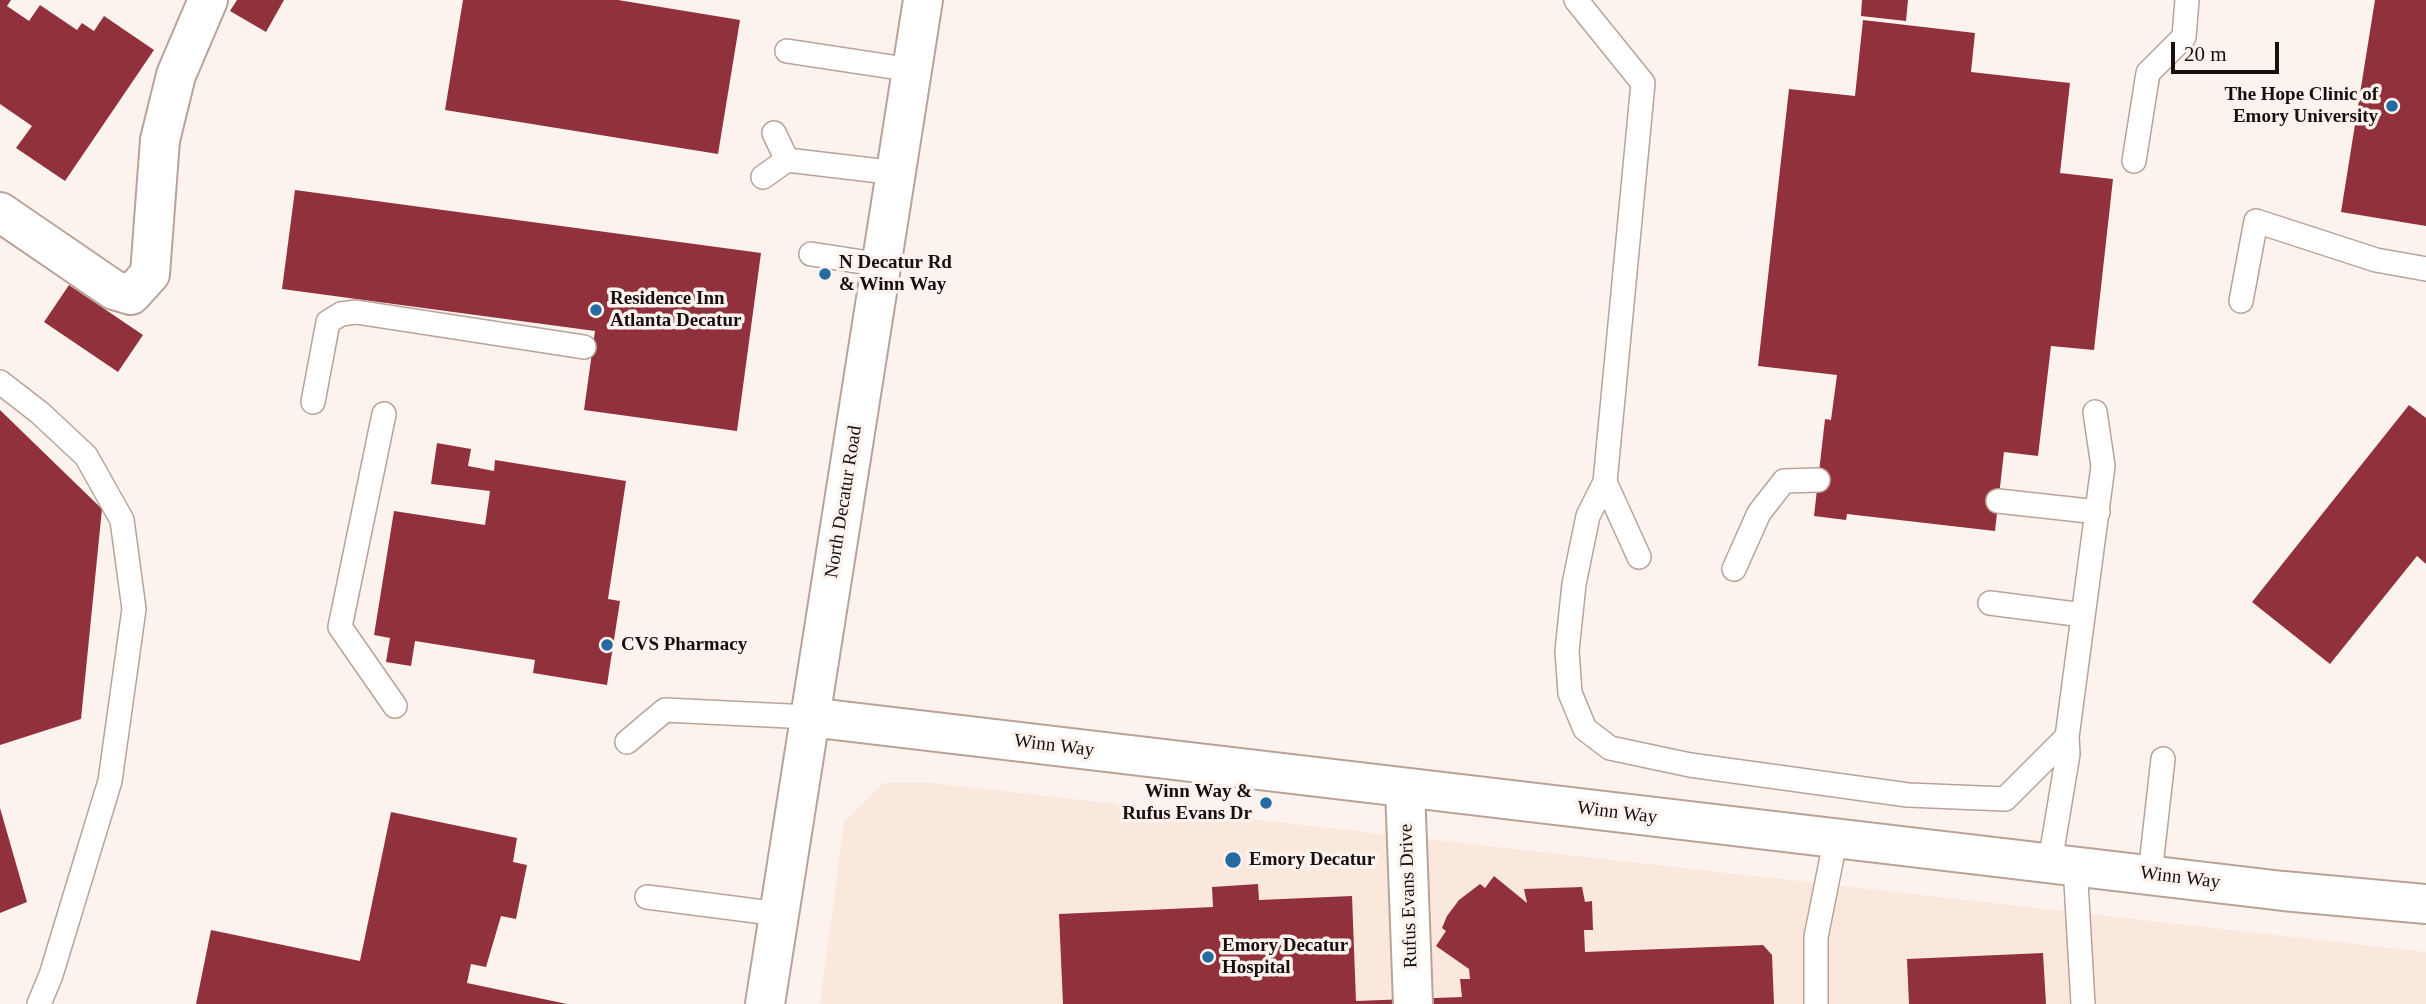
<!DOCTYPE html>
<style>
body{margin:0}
#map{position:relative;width:2426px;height:1004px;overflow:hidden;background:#fdf3ee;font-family:Georgia,serif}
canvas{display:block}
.scale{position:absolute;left:2171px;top:42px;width:108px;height:32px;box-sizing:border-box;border:4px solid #18100c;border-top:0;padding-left:9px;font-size:21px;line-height:24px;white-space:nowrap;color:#18100c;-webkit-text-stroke:5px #fdf3ee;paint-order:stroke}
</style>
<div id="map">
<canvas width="2426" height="1004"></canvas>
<div class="scale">20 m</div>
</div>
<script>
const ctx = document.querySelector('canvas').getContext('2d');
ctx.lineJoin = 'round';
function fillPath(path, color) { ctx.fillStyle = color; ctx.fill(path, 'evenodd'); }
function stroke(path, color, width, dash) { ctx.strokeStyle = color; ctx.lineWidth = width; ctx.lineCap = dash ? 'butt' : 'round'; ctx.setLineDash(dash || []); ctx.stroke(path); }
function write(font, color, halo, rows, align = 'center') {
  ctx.font = font + ' Georgia,serif'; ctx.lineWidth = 7; ctx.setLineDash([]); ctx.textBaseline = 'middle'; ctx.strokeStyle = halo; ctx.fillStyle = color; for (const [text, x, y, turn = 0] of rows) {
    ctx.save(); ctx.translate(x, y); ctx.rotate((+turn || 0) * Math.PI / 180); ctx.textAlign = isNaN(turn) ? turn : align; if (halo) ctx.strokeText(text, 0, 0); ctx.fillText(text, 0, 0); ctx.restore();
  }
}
fillPath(new Path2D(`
 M883,783H932L2426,952V1004H820L844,822Z`), '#fbe8dd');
fillPath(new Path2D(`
 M0,0H11L7,6L29,21L40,5L77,30L82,23L94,31L104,16L154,50L65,181L16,148L32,126L0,104Z
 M237,0H284L266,32L230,11Z
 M463,0H618L740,20L718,154L445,110Z
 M1862,0H1908L1906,21L1861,16Z
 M2375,0H2426V226L2341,212Z
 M1863,20L1975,33L1971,72L2070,83L2060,173L2113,179L2094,350L2051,346L2038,456L2004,452L1995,531L1847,514L1846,520L1814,516L1825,419L1831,420L1837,375L1758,366L1789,89L1855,96Z
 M295,190L761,253L737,431L584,410L595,331L282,289Z
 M69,285L143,335L118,372L44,322Z
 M2409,405L2426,418V564L2417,556L2330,664L2252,602Z
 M0,410L102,509L81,719L0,745Z
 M437,443L471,449L468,466L494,471L495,460L626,481L608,599L620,601L607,685L533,673L535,660L415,641L411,666L386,662L390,638L374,635L394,511L485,525L490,491L431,484Z
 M0,808L27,902L0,913Z
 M391,812L517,838L513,862L527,865L516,919L501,916L486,967L471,964L467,983L567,1004H196L211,930L360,961Z
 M1494,876L1527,903L1524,889L1582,887L1585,902L1592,901L1593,930H1584L1585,952L1763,945L1772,955L1774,1004H1063L1059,914L1213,907L1212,887L1258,884L1259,900L1352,896L1356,1001L1462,997L1460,979H1470L1469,969L1436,946L1446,931L1442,928L1447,916L1459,900L1480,884L1485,888Z
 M2043,953L2046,1004H1909L1907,959Z`), '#91313c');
const lane = new Path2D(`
 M1576,0L1643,83L1605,482L1588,516L1574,584L1567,651L1570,693L1585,729L1610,748L1690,765L1908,795L2005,799L2067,737L2068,754L2050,862
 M787,51L912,70
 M774,133L787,160
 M2134,161L2148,73L2184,37L2187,0
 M763,177L787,160L897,173
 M811,254L882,265
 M2241,301L2256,221L2376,260L2426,269
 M0,382L40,413L86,456L122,520L134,609L110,781L51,975L39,1004
 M313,402L328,322L341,314L356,312L584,347
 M384,414L340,627L395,706
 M1605,482L1639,557
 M1998,501L2098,512
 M1734,569L1759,513L1784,481L1818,480
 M1990,603L2083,615
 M2067,737L2103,466L2095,412
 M627,742L665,710L809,717
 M2075,865L2083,1004
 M2150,874L2163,759
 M647,897L779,914
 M1816,1004V937L1836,837`);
const street = new Path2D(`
 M0,212L114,290L131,295L150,274L160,140L176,75L208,0
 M1405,788L1413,1004`);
const secondary = new Path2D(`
 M809,717L2283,891L2426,904
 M765,1004L923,0`);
stroke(lane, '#b9a397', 26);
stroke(street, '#b9a397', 42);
stroke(secondary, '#b9a397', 42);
stroke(lane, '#fff', 23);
stroke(street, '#fff', 38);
stroke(secondary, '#fff', 38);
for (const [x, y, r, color] of [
 [2392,106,7,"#276aa0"],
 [825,274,7,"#276aa0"],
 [596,310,7,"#276aa0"],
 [607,645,7,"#276aa0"],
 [1266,803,7,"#276aa0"],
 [1233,860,9,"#276aa0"],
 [1208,957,7,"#276aa0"]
]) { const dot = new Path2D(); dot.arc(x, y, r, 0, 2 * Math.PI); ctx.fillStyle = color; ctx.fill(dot); stroke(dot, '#fdf3ee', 2.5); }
write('bold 19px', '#18100c', '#fdf3ee', [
 ["The Hope Clinic of",2378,95,"right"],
 ["Emory University",2378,117,"right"],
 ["N Decatur Rd",839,263],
 ["& Winn Way",839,285],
 ["Residence Inn",610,299],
 ["Atlanta Decatur",610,321],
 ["CVS Pharmacy",621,645],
 ["Winn Way &",1252,792,"right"],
 ["Rufus Evans Dr",1252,814,"right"],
 ["Emory Decatur",1249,860],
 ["Emory Decatur",1222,946],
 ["Hospital",1222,968]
], 'left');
write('19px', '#18100c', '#fdf3ee', [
 ["North Decatur Road",844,502,-81],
 ["Winn Way",1054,746,7],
 ["Winn Way",1617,813,7],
 ["Winn Way",2180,878,7],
 ["Rufus Evans Drive",1409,896,-92]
]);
</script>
